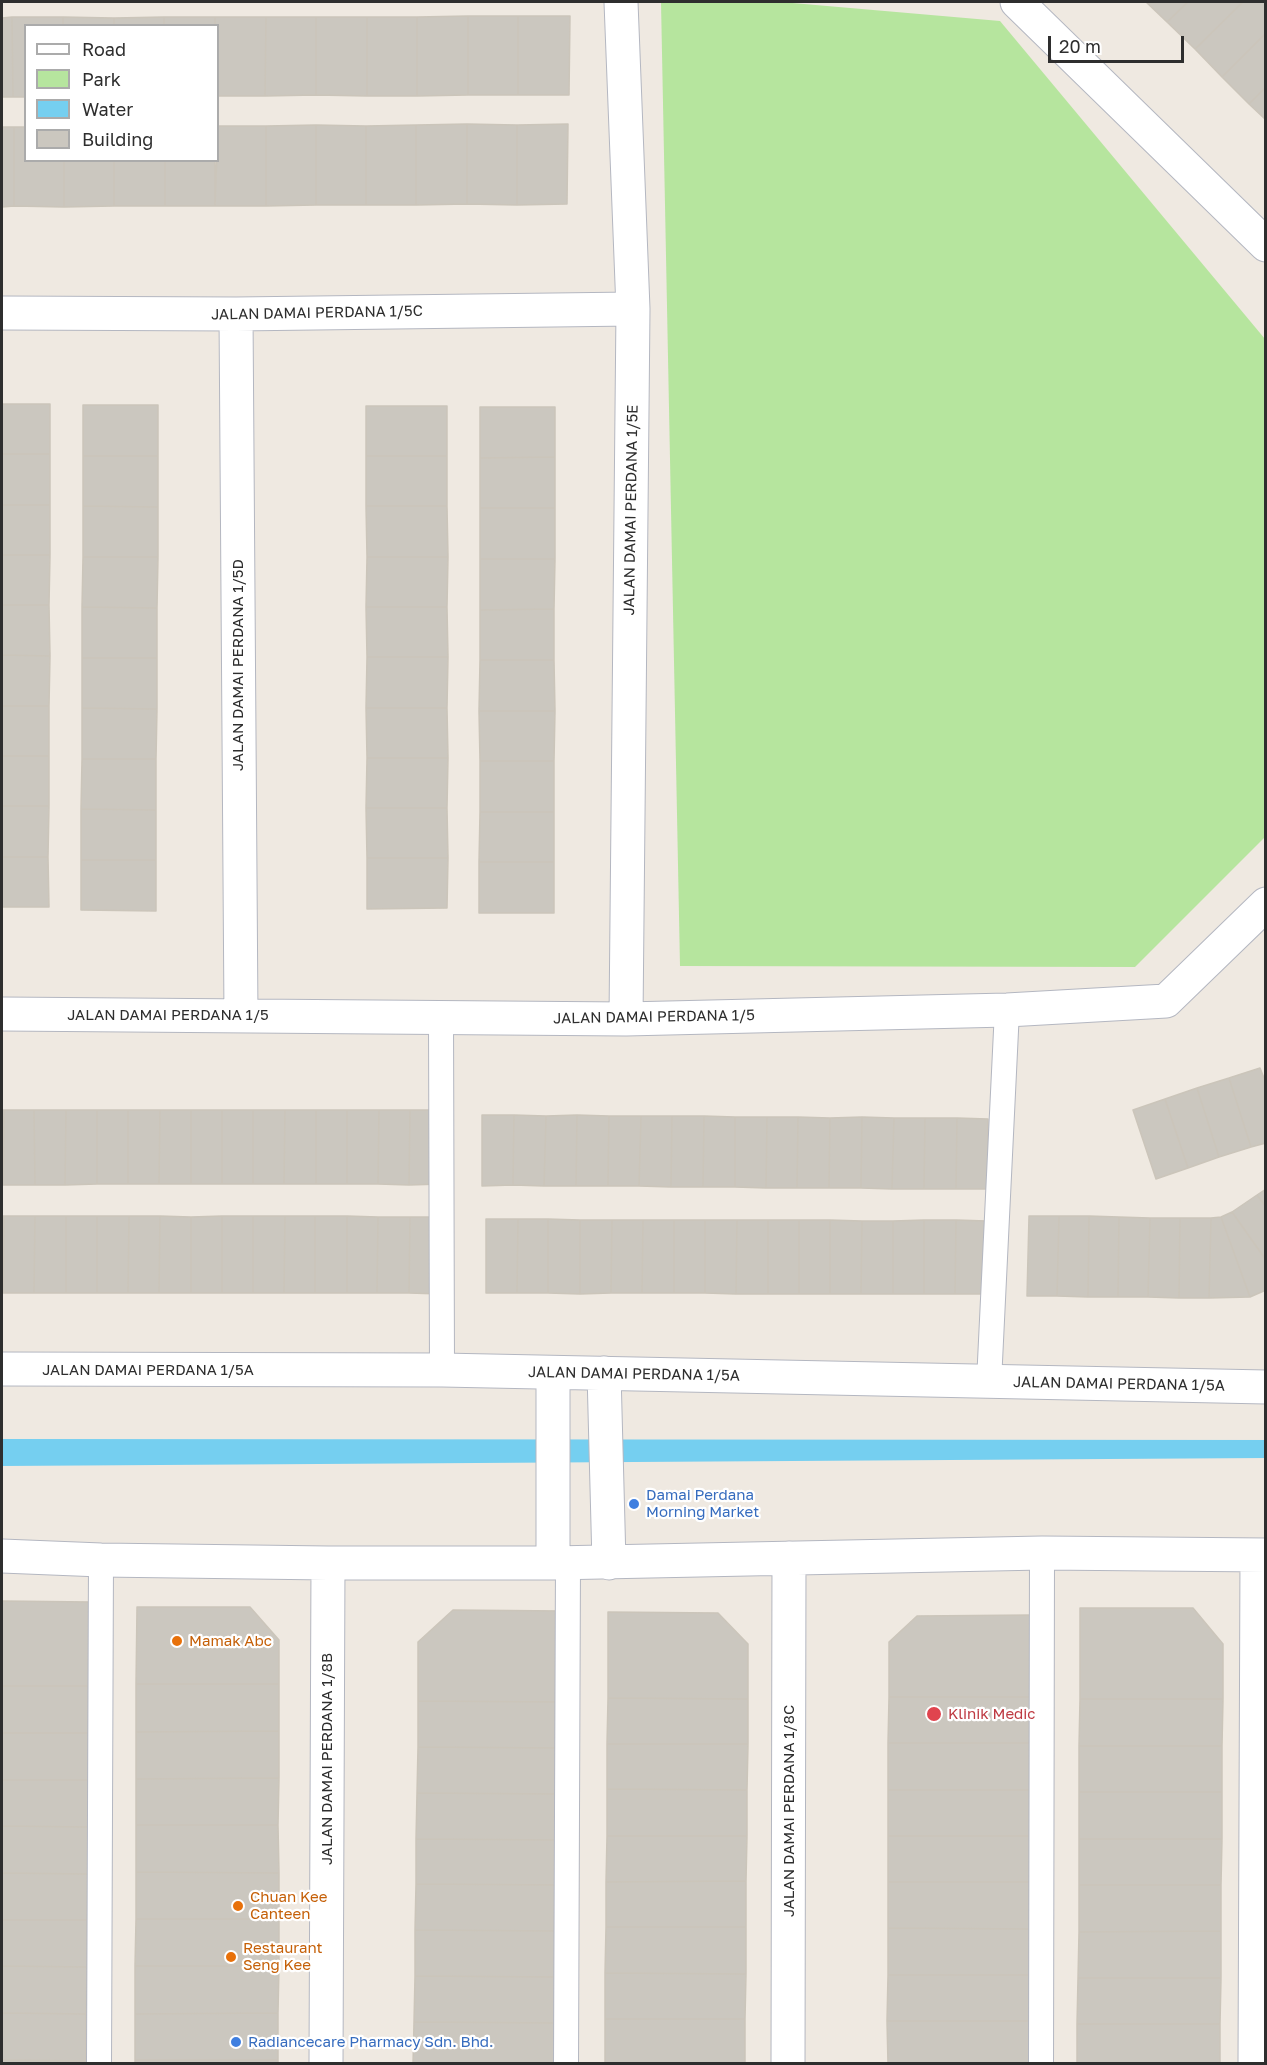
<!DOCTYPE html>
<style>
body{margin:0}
#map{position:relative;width:1267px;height:2065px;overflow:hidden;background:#efe9e1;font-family:"Golos Text",sans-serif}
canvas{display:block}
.frame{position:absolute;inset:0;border:3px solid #2e2e2e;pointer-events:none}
.legend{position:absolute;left:24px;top:24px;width:195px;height:138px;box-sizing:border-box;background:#fff;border:2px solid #ababab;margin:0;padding:8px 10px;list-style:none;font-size:18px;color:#2e2e2e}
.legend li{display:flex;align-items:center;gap:12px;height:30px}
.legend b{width:30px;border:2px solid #ababab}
.scale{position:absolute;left:1048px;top:36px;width:136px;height:27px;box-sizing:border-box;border:3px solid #2e2e2e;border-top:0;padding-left:8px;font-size:18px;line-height:21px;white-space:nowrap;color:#2e2e2e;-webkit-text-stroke:4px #fff;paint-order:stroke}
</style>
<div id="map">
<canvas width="1267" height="2065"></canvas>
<div class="frame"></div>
<ul class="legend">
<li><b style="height:8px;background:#fff"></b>Road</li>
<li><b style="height:16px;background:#b6e59e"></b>Park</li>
<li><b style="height:16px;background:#75cff0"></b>Water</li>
<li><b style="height:16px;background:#cbc7bf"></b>Building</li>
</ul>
<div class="scale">20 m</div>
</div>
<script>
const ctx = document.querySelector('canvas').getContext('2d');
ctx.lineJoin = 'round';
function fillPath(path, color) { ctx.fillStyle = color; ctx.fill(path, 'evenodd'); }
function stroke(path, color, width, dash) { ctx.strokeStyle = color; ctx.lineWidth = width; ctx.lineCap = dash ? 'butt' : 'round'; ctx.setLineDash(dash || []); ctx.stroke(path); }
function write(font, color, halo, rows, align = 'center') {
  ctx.font = font + ' "Golos Text",sans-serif'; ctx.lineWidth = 4.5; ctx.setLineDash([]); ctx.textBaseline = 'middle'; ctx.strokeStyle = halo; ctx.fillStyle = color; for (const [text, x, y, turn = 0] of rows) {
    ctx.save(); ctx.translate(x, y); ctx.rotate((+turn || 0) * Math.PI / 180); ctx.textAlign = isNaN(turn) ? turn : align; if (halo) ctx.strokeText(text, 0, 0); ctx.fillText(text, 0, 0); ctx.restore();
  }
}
fillPath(new Path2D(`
 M661,2H781L1000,21L1265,339V837L1135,967L680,966Z`), '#b6e59e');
fillPath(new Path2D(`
 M2,1439L1265,1440L1266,1458L2,1466Z`), '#75cff0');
const building = new Path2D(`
 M1146,2H1188L1167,22Z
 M1188,2H1243L1195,49L1167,22Z
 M1243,2H1266V33L1222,77L1195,49Z
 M468,16H518V95H468Z
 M468,16V95L417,96V17Z
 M518,16H570L569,95H518Z
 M12,17H63V26H26V97H13Z
 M12,17L13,97H2V18Z
 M63,17L114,18V26H63Z
 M164,17H215V26H164Z
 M164,17V26H114V18Z
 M215,17H266L265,96H218V26H215Z
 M266,17H316V95L265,96Z
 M316,17H367V96L316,95Z
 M367,17H417V96H367Z
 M1266,33V87L1249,104L1222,77Z
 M1266,87V120L1249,104Z
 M467,124V204L416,205V125Z
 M467,124L517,125V205L467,204Z
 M568,124L567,204L517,205V125Z
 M316,125V205L266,206V126Z
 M316,125L366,126V205H316Z
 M416,125V205H366V126Z
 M218,126H266V206H215Z
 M2,127H14V206L2,207Z
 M14,127H26V160H64V207L14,206Z
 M64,160H114V206L64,207Z
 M114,160H165V206H114Z
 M165,160H215V206H165Z
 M2,404H50V454H2Z
 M83,405H158V456H83Z
 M366,406H447V456H366Z
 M480,407H555V457L480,458Z
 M2,454H50V505H2Z
 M83,456H158V507L83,506Z
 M366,456H447V506H366Z
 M555,457V508H480V458Z
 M2,505H50V555H2Z
 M83,506L158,507V557H83Z
 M366,506H447L448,557H367Z
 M480,508H555V559H480Z
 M2,555H50L49,605H2Z
 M83,557H158L157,608L82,607Z
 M367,557H448L447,607H366Z
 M480,559H555L554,609L480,610Z
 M2,605H49L50,656L2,655Z
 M82,607L157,608V658H82Z
 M366,607H447L448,657H367Z
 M554,609V660H480V610Z
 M2,655L50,656L49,706H2Z
 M367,657H448L447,708H366Z
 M82,658H157V709L82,708Z
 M480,660H554L555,711H479Z
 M2,706H49V756H2Z
 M82,708L157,709L156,759H82Z
 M366,708H447L448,758H367Z
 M479,711H555L554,761H480Z
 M2,756H49V806H2Z
 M367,758H448L447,808H366Z
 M82,759H156V810L81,809Z
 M480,761H554V812H480Z
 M2,806H49L48,857H2Z
 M366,808H447L448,858H367Z
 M81,809L156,810V860H81Z
 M480,812H554V862H479Z
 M2,857H48L49,907H2Z
 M367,858H448L447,908L367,909Z
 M81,860H156V911L81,910Z
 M479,862H554V913H479Z
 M1260,1068L1266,1083V1143L1251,1147L1229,1078Z
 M1229,1078L1251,1147L1219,1157L1197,1088Z
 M1197,1088L1219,1157L1188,1168L1165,1099Z
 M1165,1099L1188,1168L1156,1179L1133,1110Z
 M2,1110H4L3,1185H2Z
 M4,1110H34L35,1185H3Z
 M34,1110H66L65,1185H35Z
 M66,1110H97V1184L65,1185Z
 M97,1110H128V1184H97Z
 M128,1110H160L159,1184H128Z
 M160,1110H191V1184H159Z
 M191,1110H222V1184H191Z
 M222,1110H253V1184H222Z
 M253,1110H285L284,1184H253Z
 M285,1110H316V1184H284Z
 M316,1110H347V1184H316Z
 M347,1110H379L378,1184H347Z
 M379,1110H410L409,1185L378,1184Z
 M410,1110H441V1184L409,1185Z
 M482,1115H514L513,1185L482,1186Z
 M514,1115L546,1116L544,1186L513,1185Z
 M577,1115L576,1186H544L546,1116Z
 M577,1115L609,1116L608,1186H576Z
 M609,1116H641L639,1186H608Z
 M641,1116H672L671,1187L639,1186Z
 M672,1116H704L703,1187H671Z
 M704,1116L735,1117V1187H703Z
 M735,1117H767L766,1188L735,1187Z
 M767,1117H798L797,1188H766Z
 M798,1117L830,1118L829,1188H797Z
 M862,1117L861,1188H829L830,1118Z
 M862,1117L894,1118L892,1189L861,1188Z
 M894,1118H925L924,1189H892Z
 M925,1118H957L956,1189H924Z
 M957,1118L988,1119V1189H956Z
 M1266,1189V1207L1257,1195Z
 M1257,1195L1266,1207V1260L1232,1212Z
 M1232,1212L1266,1260V1290L1250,1297L1221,1217Z
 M2,1216H4L3,1293H2Z
 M4,1216H35L34,1293H3Z
 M35,1216H66V1293H34Z
 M66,1216H97V1293H66Z
 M97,1216H129L128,1293H97Z
 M129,1216H160L159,1293H128Z
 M160,1216L191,1217V1293H159Z
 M222,1216H253V1293H222Z
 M222,1216V1293H191V1217Z
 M253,1216H285L284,1293H253Z
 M285,1216H315V1293H284Z
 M315,1216H347V1293H315Z
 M347,1216L378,1217L377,1293H347Z
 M1029,1216H1059L1057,1296H1027Z
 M1059,1216H1089L1088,1297L1057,1296Z
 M1089,1216L1119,1217L1118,1297H1088Z
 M378,1217H410L409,1293H377Z
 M410,1217H440V1294L409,1293Z
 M1119,1217L1150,1218L1148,1297H1118Z
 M1221,1217L1250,1297L1209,1298L1211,1218Z
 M1150,1218H1180L1179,1298L1148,1297Z
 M1180,1218H1211L1209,1298H1179Z
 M486,1219H518L517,1293H486Z
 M518,1219H548V1293H517Z
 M548,1219L580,1220V1294L548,1293Z
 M580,1220H612L611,1293L580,1294Z
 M612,1220H643L642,1293H611Z
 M643,1220H674V1293H642Z
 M674,1220H705V1293H674Z
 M705,1220H737L736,1294L705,1293Z
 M737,1220H768V1294H736Z
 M768,1220H799V1294H768Z
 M799,1220H830V1294H799Z
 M830,1220L862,1221L861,1294H830Z
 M924,1220H956L955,1294H924Z
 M924,1220V1294H893V1221Z
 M956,1220L987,1221L986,1294H955Z
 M862,1221H893V1294H861Z
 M2,1601L91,1602L90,1686H2Z
 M137,1607H250L279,1640V1684H136Z
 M1080,1608H1193L1223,1644V1699H1080Z
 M453,1610L562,1611L560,1702L418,1701V1642Z
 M608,1612L718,1613L748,1644V1699L608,1698Z
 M1032,1615L1031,1697H889V1642L917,1616Z
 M136,1684H279V1731L136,1732Z
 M2,1686H90L89,1733H2Z
 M889,1697H1031V1743H888Z
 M608,1698L748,1699V1744H607Z
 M1080,1699H1223L1222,1746H1079Z
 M418,1701L560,1702V1748L418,1747Z
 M279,1731V1778L136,1779V1732Z
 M2,1733H89V1780H2Z
 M888,1743H1031V1790H888Z
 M607,1744H748L747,1790L607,1789Z
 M1079,1746H1222V1792H1079Z
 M418,1747L560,1748V1794L417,1793Z
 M279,1778L278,1825H136V1779Z
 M2,1780H89L88,1827L2,1826Z
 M607,1789L747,1790V1836H607Z
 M888,1790H1031V1836H888Z
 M1079,1792H1222V1839H1079Z
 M417,1793L560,1794L559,1840L416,1839Z
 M136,1825H278L279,1873L136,1872Z
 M2,1826L88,1827V1874L2,1873Z
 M607,1836H747L746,1881L606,1882Z
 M888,1836H1031V1882H888Z
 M416,1839L559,1840V1885L416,1884Z
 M1079,1839H1222L1221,1885H1079Z
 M136,1872L279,1873V1919H136Z
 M2,1873L88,1874L87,1920H2Z
 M746,1881V1927H606V1882Z
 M888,1882H1031V1929L888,1928Z
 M416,1884L559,1885L558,1931L415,1930Z
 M1079,1885H1221V1931L1079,1932Z
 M136,1919H279V1966H135Z
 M2,1920H87V1967L2,1966Z
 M606,1927H746V1974L605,1973Z
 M888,1928L1031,1929V1975H888Z
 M415,1930L558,1931L557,1977L415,1976Z
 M1221,1931V1978H1078L1079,1932Z
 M2,1966L87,1967L86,2014L2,2013Z
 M135,1966H279L278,2013L135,2014Z
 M605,1973L746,1974L745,2019H605Z
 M888,1975H1031V2021H887Z
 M415,1976L557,1977V2023L414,2022Z
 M1078,1978H1221L1220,2024H1077Z
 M2,2013L86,2014V2061L2,2060Z
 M278,2013V2060H135V2014Z
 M605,2019H745V2064H605Z
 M887,2021H1031V2064H888Z
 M414,2022L557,2023V2064H413Z
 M1077,2024H1220V2064H1077Z
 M2,2060L86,2061V2064H2Z
 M135,2060H278V2064H135Z`);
fillPath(building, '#cbc7bf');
stroke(building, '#cbc5ba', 1.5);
const lane = new Path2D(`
 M441,1017L442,1370
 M989,1382L1007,1010
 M99,2064L101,1560
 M566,2064L568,1562
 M1041,2064L1042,1553`);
const street = new Path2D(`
 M621,2L633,309L626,1019
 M1017,2L1266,245
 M2,313L236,314L633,309
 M236,314L241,1016
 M2,1014L626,1019L1007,1010L1166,1001L1266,904
 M2,1369L442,1370L1266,1387
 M604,1373L609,1563
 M2,1556L101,1560L328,1563H553L1042,1553L1266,1555
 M553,1563V1373
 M326,2064L328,1563
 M788,2064L789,1558
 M1255,2064L1257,1556`);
stroke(lane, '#b4b7c1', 26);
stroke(street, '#b4b7c1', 35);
stroke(lane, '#fff', 24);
stroke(street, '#fff', 33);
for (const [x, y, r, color] of [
 [634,1504,6,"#3f7fe0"],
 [177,1641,6,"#e8710a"],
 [934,1714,8,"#e0444e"],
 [238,1906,6,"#e8710a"],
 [231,1957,6,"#e8710a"],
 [236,2042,6,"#3f7fe0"]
]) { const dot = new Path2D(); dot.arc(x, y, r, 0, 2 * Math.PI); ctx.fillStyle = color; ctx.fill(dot); stroke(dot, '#fff', 2); }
write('15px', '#2e2e2e', '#fff', [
 ["JALAN DAMAI PERDANA 1/5C",317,313,-1],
 ["JALAN DAMAI PERDANA 1/5E",631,510,-89],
 ["JALAN DAMAI PERDANA 1/5D",238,665,-90],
 ["JALAN DAMAI PERDANA 1/5",168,1015],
 ["JALAN DAMAI PERDANA 1/5",654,1017,-1],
 ["JALAN DAMAI PERDANA 1/5A",148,1370],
 ["JALAN DAMAI PERDANA 1/5A",634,1374,1],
 ["JALAN DAMAI PERDANA 1/5A",1119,1384,1],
 ["JALAN DAMAI PERDANA 1/8B",327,1759,-90],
 ["JALAN DAMAI PERDANA 1/8C",789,1811,-90]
]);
write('15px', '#366cbe', '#fff', [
 ["Damai Perdana",646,1495],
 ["Morning Market",646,1512],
 ["Radiancecare Pharmacy Sdn. Bhd.",248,2042]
], 'left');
write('15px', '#c56008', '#fff', [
 ["Mamak Abc",189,1641],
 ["Chuan Kee",250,1897],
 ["Canteen",250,1914],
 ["Restaurant",243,1948],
 ["Seng Kee",243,1965]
], 'left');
write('15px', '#be3a42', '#fff', [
 ["Klinik Medic",948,1714]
], 'left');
</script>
